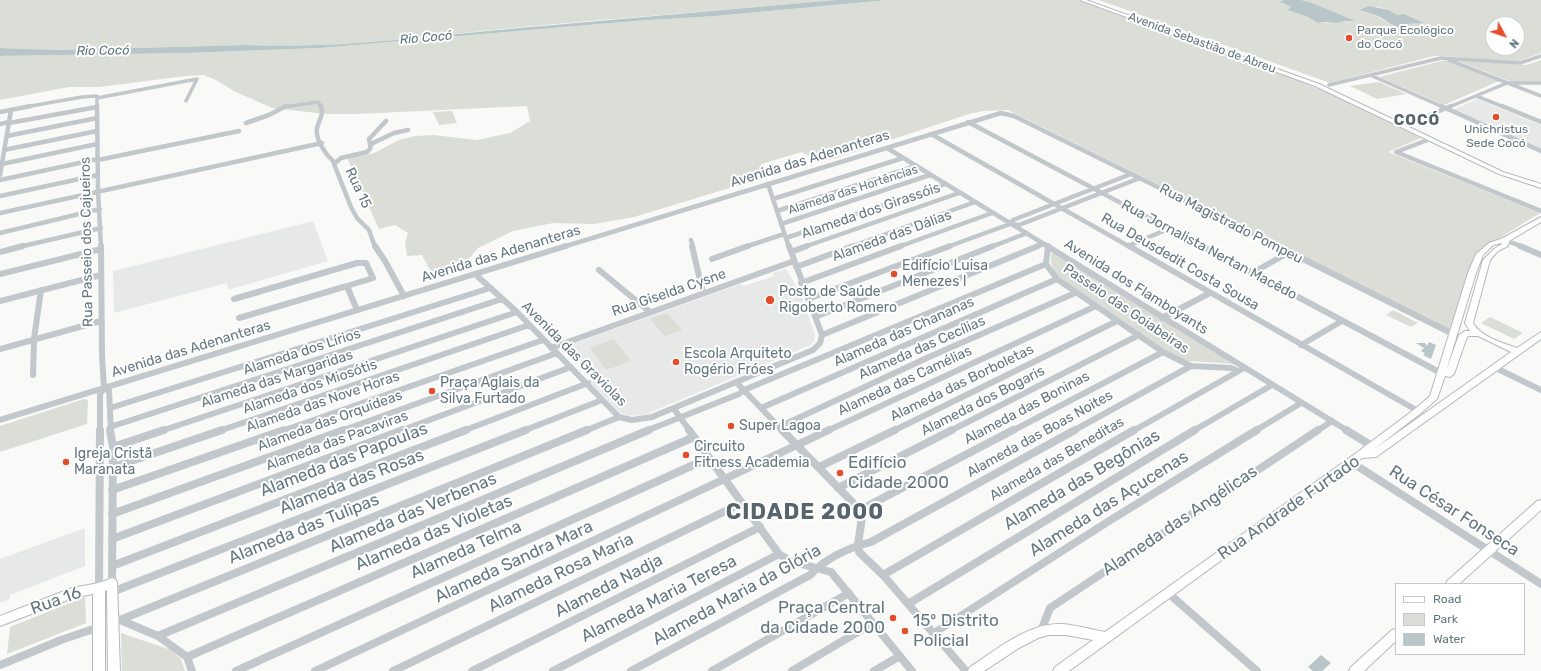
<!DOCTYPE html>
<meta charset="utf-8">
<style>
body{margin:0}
#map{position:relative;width:1541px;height:671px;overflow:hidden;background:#f9f9f7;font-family:Rubik,sans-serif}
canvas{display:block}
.legend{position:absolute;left:1395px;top:583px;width:130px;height:72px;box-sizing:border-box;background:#fff;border:1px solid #c1c9cd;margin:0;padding:5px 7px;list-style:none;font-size:12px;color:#647782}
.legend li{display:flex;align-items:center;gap:8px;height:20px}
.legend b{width:20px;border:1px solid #c1c9cd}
.north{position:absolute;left:1485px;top:16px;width:40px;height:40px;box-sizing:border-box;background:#fff;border:1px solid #c1c9cd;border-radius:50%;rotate:130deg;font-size:11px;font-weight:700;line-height:16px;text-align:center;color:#647782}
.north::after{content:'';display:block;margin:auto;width:14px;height:18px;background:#e54c2b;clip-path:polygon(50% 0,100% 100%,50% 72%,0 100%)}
</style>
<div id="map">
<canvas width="1541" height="671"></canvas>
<ul class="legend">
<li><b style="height:5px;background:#fff"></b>Road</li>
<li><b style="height:11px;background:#daded6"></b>Park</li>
<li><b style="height:11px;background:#b8c6c9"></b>Water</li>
</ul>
<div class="north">N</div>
</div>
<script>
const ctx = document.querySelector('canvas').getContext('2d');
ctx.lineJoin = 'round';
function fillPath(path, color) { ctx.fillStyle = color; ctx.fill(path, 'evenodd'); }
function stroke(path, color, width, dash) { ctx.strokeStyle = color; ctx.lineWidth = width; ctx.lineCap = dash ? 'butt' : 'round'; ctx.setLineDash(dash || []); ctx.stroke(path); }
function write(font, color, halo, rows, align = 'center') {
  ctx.font = font + ' Rubik,sans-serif'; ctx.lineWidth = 4; ctx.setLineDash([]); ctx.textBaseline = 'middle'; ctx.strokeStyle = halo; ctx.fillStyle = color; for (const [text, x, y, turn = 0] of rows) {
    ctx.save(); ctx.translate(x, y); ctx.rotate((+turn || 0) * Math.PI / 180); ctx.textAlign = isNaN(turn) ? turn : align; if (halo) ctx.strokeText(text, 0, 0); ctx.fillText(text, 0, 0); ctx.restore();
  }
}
fillPath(new Path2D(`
 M1477,99L1541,125V149L1501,131L1502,130L1496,127L1493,128L1453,110Z
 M313,221L328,261L228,290L227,283L114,313L113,271Z
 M786,269L802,296L815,335L814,341L811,345L644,415L629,416L619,412L589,381L593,376L564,347L741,284L744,286L774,276L772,273Z
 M85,528V566L10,595V599L0,603V559Z`), '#e7e9e8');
fillPath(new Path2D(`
 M0,0H836C728,10 619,18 511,28C424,37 334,49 246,45L59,50L0,48Z
 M888,0H1077L1294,79L1328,93L1421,138L1388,152L1540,213L1483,248L1451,329H1449L1008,110L983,111L969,114L836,158L818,161L802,152L761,164L770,174L756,180L634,217L594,224L553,223L513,231L478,248L457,273L435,279L422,255L407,256L405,243L408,233L395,225L379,229L347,158L374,153L399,140L415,136L433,135L477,140L510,133L530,121L527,106L356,114H326L272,108L234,91L214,79L203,75L186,76L99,87H69L0,100V56L188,53L320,48L635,21L716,16Z
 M1099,0H1541V53L1516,62L1443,56H1434L1330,83ZM1284,0H1301L1310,2L1353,21L1319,23L1308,17L1287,10L1291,7L1281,3ZM1368,7H1378L1389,10L1397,15L1404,14L1423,23L1405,24L1395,27L1379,17L1359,10ZM1493,24H1517V48H1493Z
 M1445,60L1499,81L1444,105L1379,77Z
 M1455,60L1526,65L1541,60V82H1512Z
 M1379,82L1406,94L1377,99L1350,86Z
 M452,111L457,123L439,125L433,112Z
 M1054,253L1235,364L1188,361L1171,354L1055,274L1051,262V254Z
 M1393,310L1418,323L1411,327L1386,315Z
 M667,313L682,330L665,336L650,319Z
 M1490,317L1523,333L1514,339L1481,323Z
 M614,339L631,361L606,370L590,348Z
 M84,399L88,400L87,424L0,452V426Z
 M85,597L86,623L7,654L10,627Z
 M121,633L171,650L181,659L185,671H122Z`), '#daded6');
fillPath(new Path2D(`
 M836,0H888L716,16L635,21L320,48L188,53L0,56V48L59,50L246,45C333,49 422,37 508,29C617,19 727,10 836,0Z
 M1284,0H1301L1310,2L1355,21H1345L1337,23L1326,22L1318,23L1308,17L1287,10L1291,7L1280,2Z
 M1369,6L1389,10L1397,15L1404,14L1424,23L1406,24L1408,26C1396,30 1390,23 1380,17C1373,14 1366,12 1359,10Z
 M1429,342L1436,345L1431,359L1423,355L1425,353L1421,351L1424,348L1416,343H1425L1427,346Z
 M1321,655L1331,663L1322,671H1313L1308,667Z`), '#b8c6c9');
const secondary = new Path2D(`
 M1541,217V222L1509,241L1508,246L1498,251L1490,260L1473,323C1481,337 1503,343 1517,348L1541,332V339L1376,457L1362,458L1069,671H1053L1055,667L1093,640L1066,635H1048L1038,638L1019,648L984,671H968L970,667C996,650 1029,622 1062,624C1076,625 1090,629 1105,632L1348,459L1415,409L1430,396L1468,273L1476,254L1489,243L1503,238ZM1502,243V244L1494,249L1483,260L1465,323L1470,331H1465L1459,335L1446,371L1476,273L1483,255L1493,245ZM1469,336H1478L1511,352L1373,450L1421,413L1437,399L1445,376L1450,377L1454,374L1467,337Z
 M1541,500V510L1459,584H1446L1447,581L1537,501Z
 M112,578L116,580L117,583L120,671H108L107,590L105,591V671H93V594L73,598L0,626V616L72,588L99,583Z
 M1396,629V641L1364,671H1349L1351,667L1392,630Z`);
const primary = new Path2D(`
 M1080,0H1086L1319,84L1503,172L1541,184V188L1499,174L1315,86Z`);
stroke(secondary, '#b2b9be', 2);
stroke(primary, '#b4babd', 2);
stroke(new Path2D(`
 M1449,60L1541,96
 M1370,75L1443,107
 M1329,85L1441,58L1520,63L1541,56
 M1476,96L1504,107
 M97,98L197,79L186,101
 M25,107L82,97L97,96V107
 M95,107H97
 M284,107L318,102L321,107
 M1449,107L1507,83H1541`), '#c2c7cb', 3.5);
stroke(new Path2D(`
 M97,106L98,192L101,247
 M321,106C324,115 319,120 317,128C315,140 326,155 334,162
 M1441,106L1541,151
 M1502,106L1541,122
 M0,112L31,106
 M968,122L1204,247
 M9,123L97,107
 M246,123L269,115L286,106
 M1411,123L1451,106
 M0,124L9,122
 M931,134L1130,247
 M7,136L97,118
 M1430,139L1396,152L1541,211
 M370,145L369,139L386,121
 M887,148L1049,247
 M4,150L97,131
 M98,160L239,131
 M2,164L97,144
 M0,175L11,110
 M0,180L98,159
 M768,184L789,247
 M0,196L98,175
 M773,199L903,158
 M777,211L916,166
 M0,213L322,143
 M781,224L930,175
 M1012,224L1019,225L1140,178
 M0,233L100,209
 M786,238L945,184
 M691,240L693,247
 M1505,240L1523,247
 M1128,246L1168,229
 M19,247L101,228
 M375,247L369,230L357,218L351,207L334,164L341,158L367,152L370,149L371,144L394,133L408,130
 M563,247L1001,113L1014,116L1279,247
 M745,247L784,234
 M804,247L959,193
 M850,247L975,202
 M898,247L992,213
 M947,247L1010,224L1013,220L1131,174
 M991,247L1027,233
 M1036,247L1044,244`), '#c2c7cb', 4.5);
stroke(new Path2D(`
 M101,246L102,355L104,388
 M375,246L385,261L404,296
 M692,246L703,293
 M1047,246L1348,431
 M1048,246L1046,264L1057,279L1163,352L1191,366L1231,368L1238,371
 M1129,246L1418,411
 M1202,246L1441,373
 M1277,246L1453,334
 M1520,246L1541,255
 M0,252L23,246
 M791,252L807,246
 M712,259L748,246
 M796,267L853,246
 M599,270L650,312
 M1252,273L1288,253
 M0,274L101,249
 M475,274L517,312L619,417L632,420L652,417L813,350L820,343L822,335L789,246
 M801,283L901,246
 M234,299L357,263H366L373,278L347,286
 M808,299L950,246
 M0,301L101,275
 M815,317L993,246
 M239,318L347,286L357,310
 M1162,318L1210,293
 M822,335L1038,246
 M1301,345L1342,321
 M551,348L794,261
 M0,349L101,321
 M1496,368L1541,390
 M33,375L34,339L41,290
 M736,382L783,431
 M104,388L109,391L111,431
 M110,408L490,288
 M761,408L1057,279
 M674,409L690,431
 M0,420L566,246
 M110,427L502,299
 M779,427L929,357L1075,293
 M100,431V394L104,388
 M161,431L517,312
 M219,431L529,325
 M282,431L543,340
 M341,431L557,353
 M400,431L571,367
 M463,431L588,383
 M523,431L602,400
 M585,431L619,417
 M646,431L739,394L744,390L1046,264
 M827,431L1096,306
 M893,431L1117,321
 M950,431L1139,335
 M1012,431L1163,352
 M1073,431L1191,366
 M1133,431L1244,368
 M1193,431L1272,385
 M1255,431L1301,403
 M1317,431L1332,421`), '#c2c7cb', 6);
stroke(new Path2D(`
 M110,430L113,447L112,583
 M689,430L779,554L790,561L831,572L912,671
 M782,430L860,510L862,517L858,545L859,552L883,575L966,671
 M1346,430L1372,446
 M113,447L164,430
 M1351,462L1541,584
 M819,467L895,430
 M99,472L222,430
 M838,488L952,430
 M112,490L284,430
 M860,510L1013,430
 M112,514L344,430
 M112,539L403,430
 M112,566L466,430
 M883,575L1134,430
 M99,588L100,430
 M112,592L526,430
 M1168,593L1257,671
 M908,604L1195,430
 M120,620L158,636L187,657L192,671
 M1041,631L1050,608L1318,430
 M934,633L1109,521L1257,430
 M158,636L649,430
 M187,657L694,437
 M0,665L61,640L120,620L587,430
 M236,671L709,458
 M315,671L829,430
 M393,671L742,503
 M472,671L760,527
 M553,671L779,554
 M631,671L810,575C826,558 848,548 871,542L1075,430
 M712,671L849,593
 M792,671L873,623
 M874,671L900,656`), '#c2c7cb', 8);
fillPath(secondary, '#fff');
fillPath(primary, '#fff');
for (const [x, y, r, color] of [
 [1349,38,4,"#e54c2b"],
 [1496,117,4,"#e54c2b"],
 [894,274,4,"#e54c2b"],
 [770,300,5,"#e54c2b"],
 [676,362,4,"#e54c2b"],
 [432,391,4,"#e54c2b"],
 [731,426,4,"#e54c2b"],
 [686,455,4,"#e54c2b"],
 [66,462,4,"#e54c2b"],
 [840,473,4,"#e54c2b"],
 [893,618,4,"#e54c2b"],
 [905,631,4,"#e54c2b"]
]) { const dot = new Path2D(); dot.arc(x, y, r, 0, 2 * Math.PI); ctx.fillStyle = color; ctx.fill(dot); stroke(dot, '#fff', 1.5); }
write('12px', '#647782', '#fff', [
 ["Parque Ecológico",1357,31],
 ["do Cocó",1357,45],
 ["Unichristus",1496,130,"center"],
 ["Sede Cocó",1496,144,"center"]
], 'left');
write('12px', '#647782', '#fff', [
 ["Avenida Sebastião de Abreu",1202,43,20],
 ["Alameda das Hortências",853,190,-18]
]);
write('italic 13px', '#5f767c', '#fff', [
 ["Rio Cocó",426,38,-5],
 ["Rio Cocó",103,51,-1]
]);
write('14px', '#647782', '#fff', [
 ["Avenida das Adenanteras",810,159,-17],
 ["Rua 15",358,188,65],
 ["Alameda dos Girassóis",871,211,-19],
 ["Rua Magistrado Pompeu",1231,224,27],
 ["Alameda das Dálias",892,236,-20],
 ["Rua Passeio dos Cajueiros",87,242,-91],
 ["Rua Jornalista Nertan Macêdo",1209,250,28],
 ["Avenida das Adenanteras",501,254,-17],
 ["Rua Deusdedit Costa Sousa",1180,262,30],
 ["Avenida dos Flamboyants",1136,287,32],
 ["Rua Giselda Cysne",669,293,-19],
 ["Passeio das Goiabeiras",1126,309,34],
 ["Alameda das Chananas",904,332,-24],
 ["Alameda das Cecílias",922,348,-24],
 ["Avenida das Adenanteras",191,349,-17],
 ["Alameda dos Lírios",302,352,-18],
 ["Avenida das Graviolas",574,354,45],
 ["Alameda das Margaridas",277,379,-18],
 ["Alameda das Camélias",905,381,-25],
 ["Alameda das Borboletas",962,383,-26],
 ["Alameda dos Miosótis",310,387,-19],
 ["Alameda dos Bogaris",983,401,-27],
 ["Alameda das Nove Horas",323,402,-19],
 ["Alameda das Boninas",1027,408,-28],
 ["Alameda das Orquídeas",330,421,-20],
 ["Alameda das Boas Noites",1040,434,-29],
 ["Alameda das Pacaviras",337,441,-20],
 ["Alameda das Beneditas",1057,459,-30]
]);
write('14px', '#647782', '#fff', [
 ["Edifício Luisa",902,266],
 ["Menezes I",902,282],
 ["Posto de Saúde",779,292],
 ["Rigoberto Romero",779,308],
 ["Escola Arquiteto",684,354],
 ["Rogério Fróes",684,370],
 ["Praça Aglais da",440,383],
 ["Silva Furtado",440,399],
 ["Super Lagoa",739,426],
 ["Circuito",694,447],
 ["Fitness Academia",694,463],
 ["Igreja Cristã",74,454],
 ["Maranata",74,470]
], 'left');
ctx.letterSpacing = '1px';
write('bold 15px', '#56646d', '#fff', [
 ["COCÓ",1417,121]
]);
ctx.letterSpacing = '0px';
write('17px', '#647782', '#fff', [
 ["Alameda das Papoulas",344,460,-21],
 ["Alameda das Begônias",1082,480,-31],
 ["Alameda das Rosas",352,482,-21],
 ["Alameda das Açucenas",1109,504,-32],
 ["Rua Andrade Furtado",1289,508,-35],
 ["Rua César Fonseca",1454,511,33],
 ["Alameda das Verbenas",413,513,-23],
 ["Alameda das Angélicas",1180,521,-34],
 ["Alameda das Tulipas",304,529,-22],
 ["Alameda das Violetas",434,533,-23],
 ["Alameda Telma",466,550,-24],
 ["Alameda Sandra Mara",514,562,-25],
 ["Alameda Rosa Maria",561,573,-26],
 ["Alameda Nadja",609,586,-27],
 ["Alameda Maria da Glória",737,595,-29],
 ["Alameda Maria Teresa",659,599,-27],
 ["Rua 16",56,601,-20]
]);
write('17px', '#647782', '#fff', [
 ["Edifício",848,463],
 ["Cidade 2000",848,483],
 ["Praça Central",885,608,"right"],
 ["da Cidade 2000",885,628,"right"],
 ["15º Distrito",913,621],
 ["Policial",913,641]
], 'left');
ctx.letterSpacing = '1px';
write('bold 22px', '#56646d', '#fff', [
 ["CIDADE 2000",805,513]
]);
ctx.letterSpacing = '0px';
</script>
